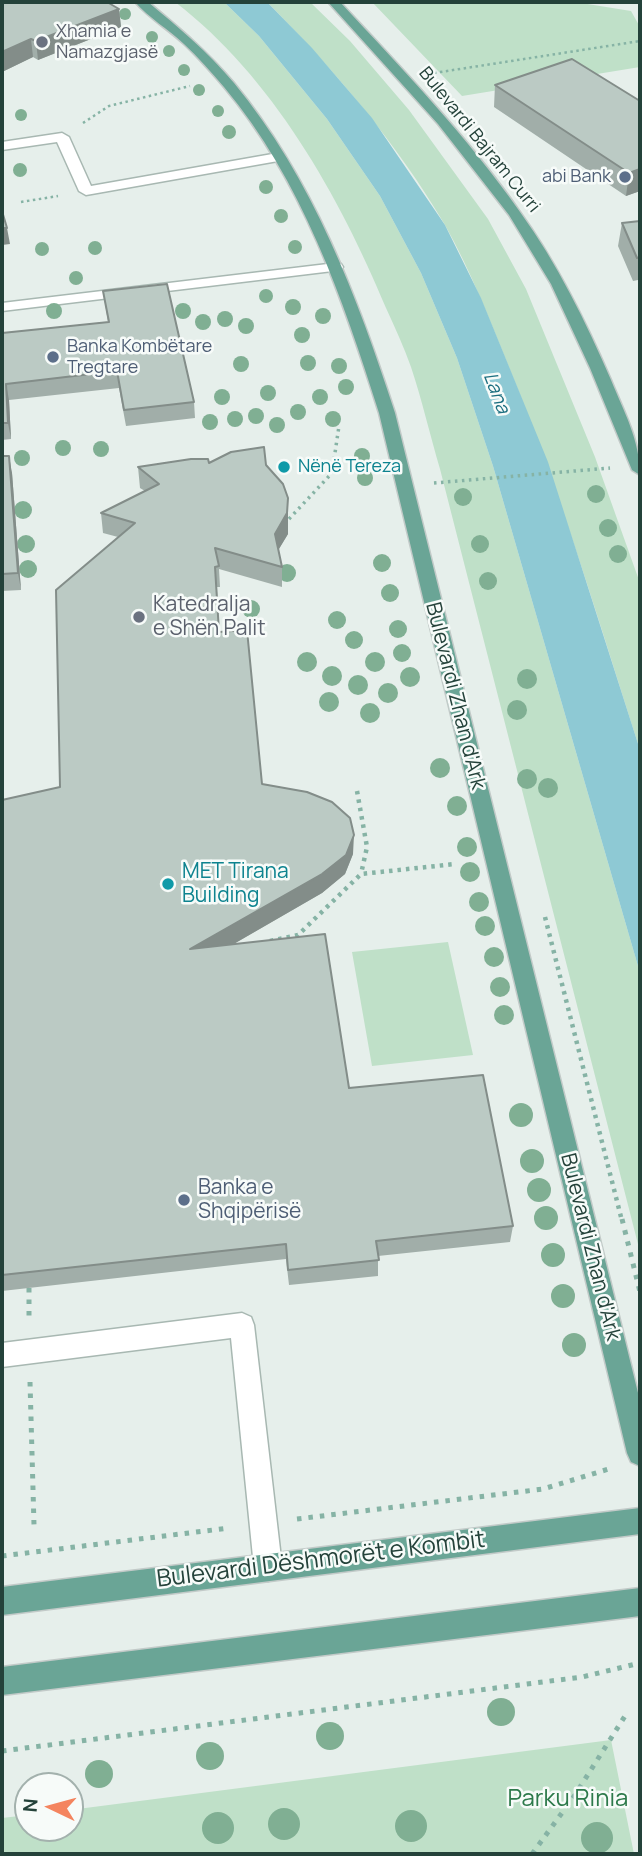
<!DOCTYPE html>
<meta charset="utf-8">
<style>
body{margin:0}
#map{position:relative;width:642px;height:1856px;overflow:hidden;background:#e6efeb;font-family:Manrope,sans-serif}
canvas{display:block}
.frame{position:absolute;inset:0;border:4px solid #24423a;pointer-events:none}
.north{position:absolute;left:14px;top:1772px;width:70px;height:70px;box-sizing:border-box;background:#f7fbf9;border:2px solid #a3b1ad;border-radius:50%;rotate:275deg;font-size:19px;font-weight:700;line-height:28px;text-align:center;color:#24423a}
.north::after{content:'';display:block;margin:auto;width:24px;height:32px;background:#f4845f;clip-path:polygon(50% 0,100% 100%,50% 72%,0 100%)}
</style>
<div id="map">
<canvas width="642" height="1856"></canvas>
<div class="frame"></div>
<div class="north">N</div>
</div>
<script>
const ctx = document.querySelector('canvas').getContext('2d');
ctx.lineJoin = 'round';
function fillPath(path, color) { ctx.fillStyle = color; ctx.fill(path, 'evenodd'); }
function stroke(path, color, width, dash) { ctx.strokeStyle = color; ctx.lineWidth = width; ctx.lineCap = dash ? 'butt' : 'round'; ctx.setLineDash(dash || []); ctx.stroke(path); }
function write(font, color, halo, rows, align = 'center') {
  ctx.font = font + ' Manrope,sans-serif'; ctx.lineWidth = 5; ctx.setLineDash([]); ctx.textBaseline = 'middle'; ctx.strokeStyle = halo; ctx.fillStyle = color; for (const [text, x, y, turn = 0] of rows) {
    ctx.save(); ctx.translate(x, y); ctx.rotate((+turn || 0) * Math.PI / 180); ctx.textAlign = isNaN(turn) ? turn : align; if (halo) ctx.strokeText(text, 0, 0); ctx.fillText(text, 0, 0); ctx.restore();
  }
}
fillPath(new Path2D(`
 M175,2H224L259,36L327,119L380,196L421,273L457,358L493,466L640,973V1252L440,469C430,435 422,400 411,367C404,347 395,328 386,308C340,197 272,76 175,2Z
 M267,2H310L350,41L409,110L488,219L526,289L595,457L640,583V750C599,622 561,494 510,370C490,321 471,271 445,225C397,143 334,70 267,2Z
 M372,2H575L631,11L640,27V67L462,96Z
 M448,942L473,1055L372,1066L352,952Z
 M611,1740L634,1854H2V1818L28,1815V1828H70V1810Z`), '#bfe0c8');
fillPath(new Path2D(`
 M224,2H267L312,48L372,118L445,225L481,298L548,462L640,750V973L493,466L457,358L421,273L380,196L327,119L259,36Z`), '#8ec9d4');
const minor = new Path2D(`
 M62,133L69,137L91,186L278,153L285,157L278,161L86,195L79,191L57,142L2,150V142Z
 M336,263L341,264L343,267L341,270L2,311V303Z
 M242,1313L251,1317L254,1325L282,1567L278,1577L268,1581L258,1577L254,1567L231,1338L2,1367V1343Z`);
const major = new Path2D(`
 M135,2H148C178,27 208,52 234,83C313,179 357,296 395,413L640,1401V1466L631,1462L627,1453L379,413C343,299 302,180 224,87C211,72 198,57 184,44C168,29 149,18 135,2Z
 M328,2H340C403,70 467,136 520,212C557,263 586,322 611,380C624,412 640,440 640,475L632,470L590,368L551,284L509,215L438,124Z
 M640,1508V1534L2,1615V1587Z
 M640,1588V1616L2,1695V1667Z`);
stroke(minor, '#a8b8b2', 3);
stroke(major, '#c2cac8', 3);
stroke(new Path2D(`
 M434,73L640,41
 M83,123L109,106L190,86
 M21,202L58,196`), '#86b3a5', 2.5, [2.5, 3.5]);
stroke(new Path2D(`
 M434,483L610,468
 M289,519L332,473L339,426`), '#86b3a5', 3.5, [2.5, 4.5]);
stroke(new Path2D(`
 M357,791L367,847L361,874
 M545,917L622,1221
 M270,941L298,935L361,874L455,864`), '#86b3a5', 4.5, [3.5, 5]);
stroke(new Path2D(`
 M622,1219L640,1292
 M29,1288V1318
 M30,1382L34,1525
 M297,1519L543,1489L612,1468
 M2,1556L229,1528
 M2,1751L582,1677L640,1663
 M532,1854L575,1795L625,1716`), '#86b3a5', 5, [4.5, 7]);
fillPath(minor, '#fff');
fillPath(major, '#6aa596');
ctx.fillStyle = '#80af93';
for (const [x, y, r] of [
 [125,14,6],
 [152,37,6],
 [169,51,6],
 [184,70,6],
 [199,90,6],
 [218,111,6],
 [21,115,6],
 [229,132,7],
 [20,170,7],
 [266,187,7],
 [281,216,7],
 [295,247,7],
 [95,248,7],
 [42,249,7],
 [76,278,7],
 [266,296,7],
 [293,307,8],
 [54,311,8],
 [183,311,8],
 [323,316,8],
 [225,319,8],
 [203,322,8],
 [246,326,8],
 [302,335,8],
 [308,363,8],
 [241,364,8],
 [339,366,8],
 [346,387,8],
 [268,393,8],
 [222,397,8],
 [320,397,8],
 [298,412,8],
 [256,416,8],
 [235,419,8],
 [333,419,8],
 [210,422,8],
 [277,425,8],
 [63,448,8],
 [101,449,8],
 [362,456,8],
 [22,458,8],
 [365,478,8],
 [596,494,9],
 [463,497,9],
 [23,510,9],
 [608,528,9],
 [26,544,9],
 [480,544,9],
 [618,554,9],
 [382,563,9],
 [28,569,9],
 [287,573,9],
 [488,581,9],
 [390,593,9],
 [251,609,9],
 [337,620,9],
 [398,629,9],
 [354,640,9],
 [402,653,9],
 [307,662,10],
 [375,662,10],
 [332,676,10],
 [410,677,10],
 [527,679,10],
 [358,685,10],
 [388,693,10],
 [329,702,10],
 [517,710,10],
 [370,713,10],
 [440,768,10],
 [527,779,10],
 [548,788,10],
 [457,806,10],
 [467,847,10],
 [470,872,10],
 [479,902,10],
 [485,926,10],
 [494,957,10],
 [500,987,10],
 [504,1015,10],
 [521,1115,12],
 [532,1161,12],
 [539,1190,12],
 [546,1218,12],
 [553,1255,12],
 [563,1296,12],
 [574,1345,12],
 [501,1712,14],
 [330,1736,14],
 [210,1756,14],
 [99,1774,14],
 [284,1824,16],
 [411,1826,16],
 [218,1828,16],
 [597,1838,16]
]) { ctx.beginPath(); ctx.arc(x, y, r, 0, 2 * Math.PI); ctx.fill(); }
fillPath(new Path2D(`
 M2,2L119,9L121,27L38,60L33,57L2,72Z
 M572,59L640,191L626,196L494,107L495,85Z
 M640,221V286L638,280L633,281L618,246L622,223Z
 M103,291L194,402L195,418L126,426L119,388L9,400L11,439L2,440V333L108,322Z
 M2,456L12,473L21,590L2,591Z
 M209,463L266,465L288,498V534L278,550L282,567V587L219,569L220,587H217L219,632L262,784L353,854L345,874L322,893L232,945L349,1088L513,1226L510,1242L378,1256V1276L289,1285L286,1259L2,1291V800L60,787L118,537L103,533L101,513L145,491L140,488L138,467Z`), '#a1aea9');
fillPath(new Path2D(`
 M119,9L121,27L38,60L36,41Z
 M31,39L33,57L2,72V52Z
 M640,169V191L626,196L629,173Z
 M2,228H7L10,244L2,245Z
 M6,384L9,400L11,439L8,423Z
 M9,456L12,473L21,590L18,573Z
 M288,498V534L276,554L275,534Z
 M354,835L353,854L345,874L322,893L192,968L190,949Z`), '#838d89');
const building = new Path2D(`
 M2,2H107L119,9L36,41L31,39L2,52Z
 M572,59L640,101V169L629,173L495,85Z
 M2,211L7,228H2Z
 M640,221V257L637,258L622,223Z
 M167,284L194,402L124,410L117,371L6,384L8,423H2V333L109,322L103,291Z
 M264,447L266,465L283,484L288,498L287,513L275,534L282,567L215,548L219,566L215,567L219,632L247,630L262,784L307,792L332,802L350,818L354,835L346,855L322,874L190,949L325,934L349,1088L483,1075L513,1226L376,1241L379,1260L288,1270L286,1244L2,1275V800L60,787L56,590L135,523L101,513L159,484L138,467L191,459H208L209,463L231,452Z
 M2,456H9L18,573L2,574Z`);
fillPath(building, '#bbcac4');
stroke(building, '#838d89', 2);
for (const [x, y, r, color] of [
 [42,42,7,"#6b7280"],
 [625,177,7,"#5c6f8a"],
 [53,357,7,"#5c6f8a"],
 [284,467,7,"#0f9aa8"],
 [139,617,7,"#6b7280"],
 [168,884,7,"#0f9aa8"],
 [184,1200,7,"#5c6f8a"]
]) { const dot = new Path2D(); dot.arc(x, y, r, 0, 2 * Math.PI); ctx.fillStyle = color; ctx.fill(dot); stroke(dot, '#f7fbf9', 2.5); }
write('18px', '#5b616d', '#f7fbf9', [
 ["Xhamia e",56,32],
 ["Namazgjasë",56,53]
], 'left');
write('18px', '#24423a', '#f7fbf9', [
 ["Bulevardi Bajram Curri",479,140,51]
]);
write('18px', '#4e5e75', '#f7fbf9', [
 ["abi Bank",611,177],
 ["Banka Kombëtare",67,347,"left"],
 ["Tregtare",67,368,"left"]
], 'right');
write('18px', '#0d838f', '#f7fbf9', [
 ["Nënë Tereza",298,467]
], 'left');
write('italic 19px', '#1c6f80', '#f7fbf9', [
 ["Lana",496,393,69]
]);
write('21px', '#5b616d', '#f7fbf9', [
 ["Katedralja",153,605],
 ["e Shën Palit",153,629]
], 'left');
write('21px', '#24423a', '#f7fbf9', [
 ["Bulevardi Zhan d'Ark",455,696,76],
 ["Bulevardi Zhan d'Ark",590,1247,76]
]);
write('21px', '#0d838f', '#f7fbf9', [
 ["MET Tirana",182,872],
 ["Building",182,896]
], 'left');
write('21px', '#4e5e75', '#f7fbf9', [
 ["Banka e",198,1188],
 ["Shqipërisë",198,1212]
], 'left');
write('24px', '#24423a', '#f7fbf9', [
 ["Bulevardi Dëshmorët e Kombit",321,1560,-7]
]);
write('24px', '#2d7a4b', '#f7fbf9', [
 ["Parku Rinia",568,1799]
]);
</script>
